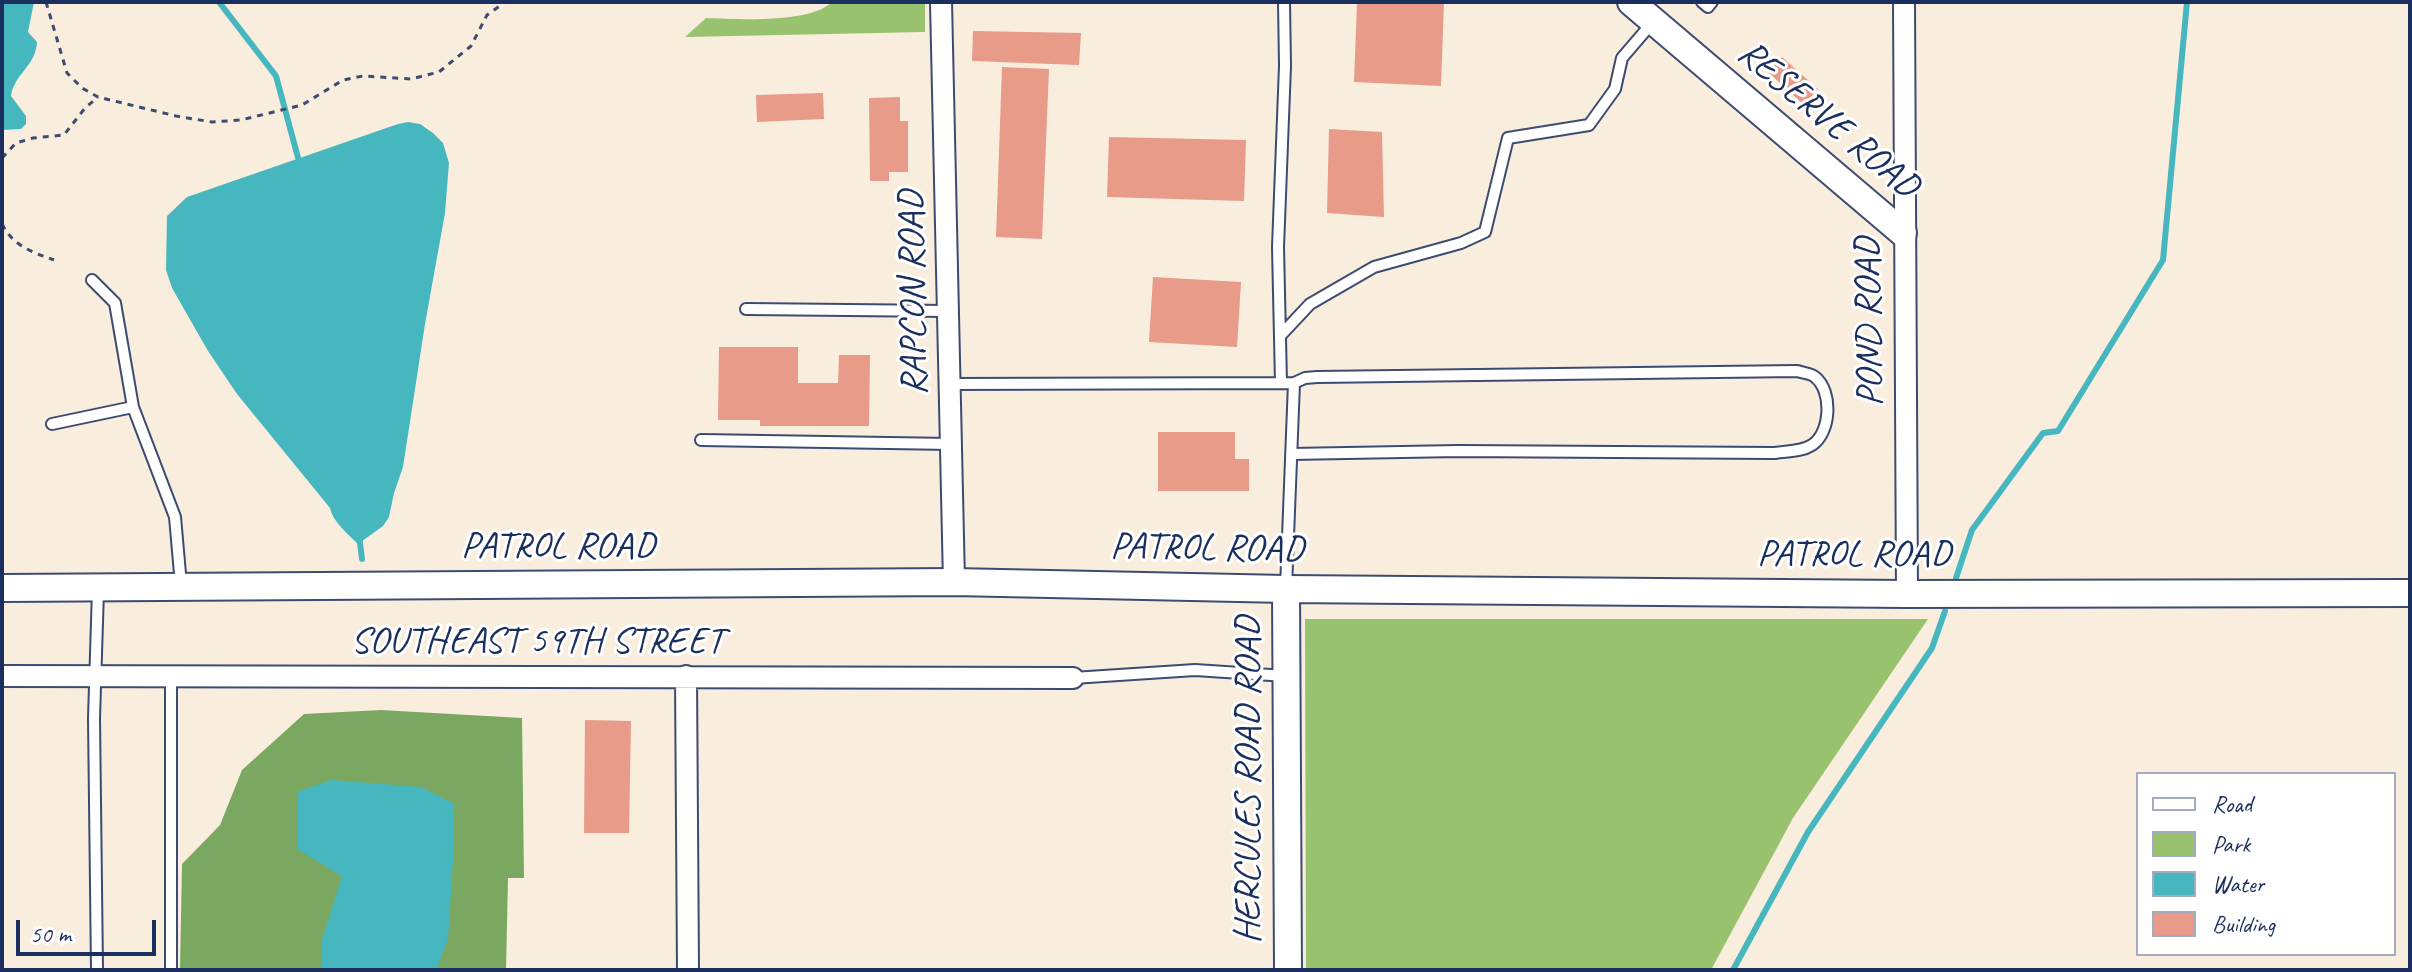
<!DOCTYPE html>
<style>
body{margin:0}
#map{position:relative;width:2412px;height:972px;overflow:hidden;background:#f9edde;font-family:Caveat,sans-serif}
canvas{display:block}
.frame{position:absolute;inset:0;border:4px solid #1b2f5e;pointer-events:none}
.legend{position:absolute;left:2136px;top:772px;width:260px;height:184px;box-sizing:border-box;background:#fff;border:2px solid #a4acbf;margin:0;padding:10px 14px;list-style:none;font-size:24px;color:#1b2f5e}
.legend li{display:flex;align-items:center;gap:16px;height:40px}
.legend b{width:40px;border:2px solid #a4acbf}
.scale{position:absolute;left:16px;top:920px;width:140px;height:36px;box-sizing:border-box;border:4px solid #1b2f5e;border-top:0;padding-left:10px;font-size:24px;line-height:28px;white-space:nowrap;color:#1b2f5e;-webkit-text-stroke:6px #fff;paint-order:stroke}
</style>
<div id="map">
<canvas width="2412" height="972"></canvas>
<div class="frame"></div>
<ul class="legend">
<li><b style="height:10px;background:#fff"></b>Road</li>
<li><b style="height:22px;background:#99c26e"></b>Park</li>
<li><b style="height:22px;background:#47b7bf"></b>Water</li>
<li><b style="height:22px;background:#e89b89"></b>Building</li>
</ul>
<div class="scale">50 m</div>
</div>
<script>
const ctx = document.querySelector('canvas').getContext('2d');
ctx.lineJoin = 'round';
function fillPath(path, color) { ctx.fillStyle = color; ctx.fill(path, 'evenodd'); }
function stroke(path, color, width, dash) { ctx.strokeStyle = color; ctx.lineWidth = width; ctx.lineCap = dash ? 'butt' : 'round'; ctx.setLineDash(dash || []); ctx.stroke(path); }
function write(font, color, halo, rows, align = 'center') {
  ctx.font = font + ' Caveat,sans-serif'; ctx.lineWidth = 6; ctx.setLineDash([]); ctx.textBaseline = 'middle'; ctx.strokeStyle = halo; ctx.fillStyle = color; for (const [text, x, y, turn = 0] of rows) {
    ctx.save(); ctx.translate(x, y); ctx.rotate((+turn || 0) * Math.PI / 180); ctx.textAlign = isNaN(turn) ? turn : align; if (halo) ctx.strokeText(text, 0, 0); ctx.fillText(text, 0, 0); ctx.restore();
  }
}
fillPath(new Path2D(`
 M832,2H925V32L685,37L706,18C737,19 809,24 832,2Z
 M1305,619H1928L1793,818L1711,970H1306Z`), '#99c26e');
fillPath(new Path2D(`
 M381,710L522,718L524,878H508L506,970H180L182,864L220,825L242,770L304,714Z`), '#7aa861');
fillPath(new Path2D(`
 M2,2H34L28,32L37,42C36,66 14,74 11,96L26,116V124L21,129L2,130Z
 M408,122L420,124L433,133L443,143L449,163L445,213L425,324L403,467L394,493L389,517L383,526L358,544C348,534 333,522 330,508L237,394L208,351L172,288L166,270L167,216L187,197L398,124Z
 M331,780L421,787L453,803V861L448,939L436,970H322V940L342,876L297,849V792Z`), '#47b7bf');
stroke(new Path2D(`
 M219,2L276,76L300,165
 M359,535L362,559
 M1956,578L1972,530L2043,433L2058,431L2163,260L2187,2
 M1733,970L1808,832L1932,648L1945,611`), '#47b7bf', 6);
fillPath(new Path2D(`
 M1357,2H1444L1441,86L1354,82Z
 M973,31L1081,33L1079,65L972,61Z
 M1782,57L1818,89L1804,105L1768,72Z
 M1002,67L1049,69L1042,239L996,237Z
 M823,93L824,119L757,122L756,95Z
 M900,97V121H908V172H889V181H870L869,98Z
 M1329,129L1382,132L1384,217L1327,213Z
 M1109,137L1246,140L1244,201L1107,197Z
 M1153,277L1241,282L1237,347L1149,342Z
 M719,347H798V383H838L839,355H870L869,426H760V420H718Z
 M1158,432H1235V459H1249V491H1158Z
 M585,720L631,721L629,833H584Z`), '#e89b89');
const service = new Path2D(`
 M1702,2L1708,7L1712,2
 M92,280L115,303L133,407L175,517L181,585
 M746,309L948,311
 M1280,336L1310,304L1374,267L1461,243L1485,232L1508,138L1589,125L1615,89L1622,58L1652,23
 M1281,383L1278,247L1285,66L1284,2
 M950,384L1294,383L1286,588
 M52,424L133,407
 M701,440L951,444
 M1291,454L1458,451L1775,453C1787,451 1801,452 1812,445C1831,433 1833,391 1815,377C1811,373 1803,373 1797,371L1317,377L1305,378L1294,383
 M1073,678L1195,670L1286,676
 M97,970L94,718L98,590
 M171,970V676`);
const minor = new Path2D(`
 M941,2L954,582
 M1904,2L1907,594
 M2,676L1073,678
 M686,676L688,970`);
const tertiary = new Path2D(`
 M1631,2L1903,233
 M2,588L954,582L1286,589L1907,594L2410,593
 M1286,589L1288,970`);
stroke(service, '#3c4c71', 14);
stroke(minor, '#3c4c71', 24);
stroke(tertiary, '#3c4c71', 30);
stroke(new Path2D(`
 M46,2L67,73L82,88L98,97L176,116L212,122L241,120L302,105L343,80L363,76L411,79L439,72L471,46L487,15L505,2
 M2,158L16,143L33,138L64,135L85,108L98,97
 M2,224C13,246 32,252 54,260`), '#3c4c71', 3, [6, 6]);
stroke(service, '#fff', 10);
stroke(minor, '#fff', 20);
stroke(tertiary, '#fff', 26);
write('38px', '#1b2f5e', '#fff', [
 ["RESERVE ROAD",1828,120,40],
 ["RAPCON ROAD",914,293,-91],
 ["POND ROAD",1870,322,-91],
 ["PATROL ROAD",558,547],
 ["PATROL ROAD",1207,549,1],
 ["PATROL ROAD",1854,555],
 ["SOUTHEAST 59TH STREET",537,642],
 ["HERCULES ROAD ROAD",1249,780,-90]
]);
</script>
